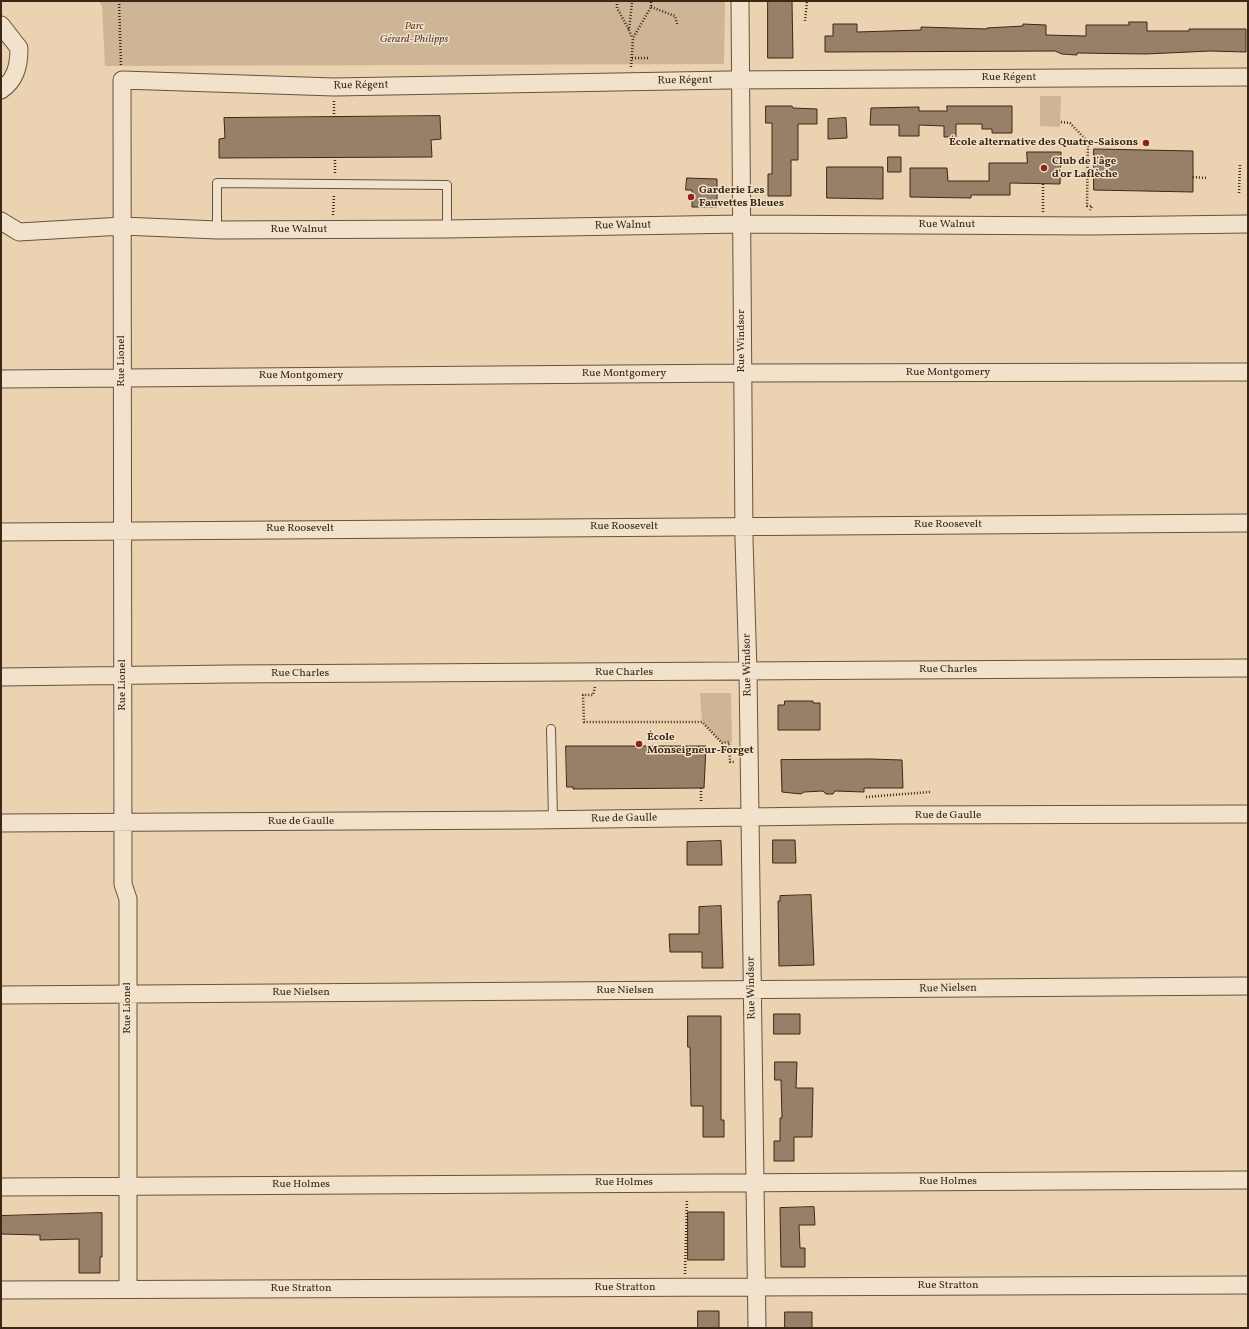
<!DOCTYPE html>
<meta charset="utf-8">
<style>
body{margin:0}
#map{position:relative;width:1249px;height:1329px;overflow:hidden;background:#ebd2b0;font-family:Vollkorn,serif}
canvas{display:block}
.frame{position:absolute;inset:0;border:2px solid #3b2817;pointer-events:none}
</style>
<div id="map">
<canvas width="1249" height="1329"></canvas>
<div class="frame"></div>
</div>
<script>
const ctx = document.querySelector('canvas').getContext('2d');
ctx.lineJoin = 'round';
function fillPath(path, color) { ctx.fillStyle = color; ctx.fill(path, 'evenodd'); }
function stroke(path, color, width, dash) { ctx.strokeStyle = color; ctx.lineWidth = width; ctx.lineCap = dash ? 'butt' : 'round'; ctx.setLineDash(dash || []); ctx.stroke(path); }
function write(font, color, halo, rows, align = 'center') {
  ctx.font = font + ' Vollkorn,serif'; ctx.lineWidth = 3; ctx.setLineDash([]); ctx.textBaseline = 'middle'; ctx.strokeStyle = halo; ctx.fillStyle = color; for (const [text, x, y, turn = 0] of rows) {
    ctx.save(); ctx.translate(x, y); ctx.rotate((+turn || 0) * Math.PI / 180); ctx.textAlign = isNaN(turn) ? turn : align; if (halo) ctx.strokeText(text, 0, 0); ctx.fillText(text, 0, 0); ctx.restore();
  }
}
fillPath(new Path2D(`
 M98,1H725L724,64L105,66L102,6Z
 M1040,96H1061L1060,127L1040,126Z
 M700,693H731L732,742L722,743L702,722Z`), '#cdb596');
const building = new Path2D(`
 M768,1H792L793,58H768Z
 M1129,22H1147V31H1189V29H1246V52L1210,51L1146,54L1077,53V55L1062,54L1055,51L825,52V36H833V24H857V32L921,30V27L987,29V28L1023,26V24L1046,25V35L1086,36V25H1129Z
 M766,106H792L793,108L817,109V124H798V160H791V196H768V174H772V123H766Z
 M947,106H1012V133H992V129H982V124H956V137H944V126L919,125V136H899V125H870L871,108L919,107V111H947Z
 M440,116L441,139L431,140L432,157L219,158V139L225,138L224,118Z
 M846,118L847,138L828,139V119Z
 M1094,149L1193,151V192L1094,190Z
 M1027,152H1061L1060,184L1010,183V195H971V198L910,197V168H947L948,181H989V163H1027Z
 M888,157H901V172H888Z
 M827,167H883V199L827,198Z
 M687,178L717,179V207H692V190H686Z
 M785,701H813V703H820V730H778V705H784Z
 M566,746H706L704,788L573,789V787H567Z
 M870,759L902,760L903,788H864V792L835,791L833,794H826L823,791L804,792L801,794L782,792L781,760Z
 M773,840H795L796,863H773Z
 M721,841L722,865H687V842Z
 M811,895L814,965L779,966L778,901H780V896Z
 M721,906L723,968H702V952H670L669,934H699V907Z
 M774,1014H800V1034H774Z
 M688,1016H721V1120H724V1137H703V1106H691L690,1047H688Z
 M775,1062H797L796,1088H813L812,1137H794V1161H774V1141H780V1118H782L781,1080H775Z
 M814,1207L815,1225H799L800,1248H805V1267H781L780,1208Z
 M688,1212H724V1260H688Z
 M102,1213V1257H100V1273H79V1239L40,1240V1235L1,1234V1216Z
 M698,1311H719V1328H698Z
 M785,1312H812V1328H785Z`);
fillPath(building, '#978067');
stroke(building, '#3b2817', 1);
const lane = new Path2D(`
 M217,230V183L447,185V229
 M551,729L553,820`);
const street = new Path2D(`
 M740,1L744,539L748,672L757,1328
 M1,25L19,48C19,65 16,80 1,90
 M1,221L19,232L122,226L217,230L447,229L741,224L1090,226L1248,224
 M1,379L742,373L1248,372
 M1,532L1248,523
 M1,677L230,674L1248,668
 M1,823L531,820L893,815L1248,814
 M1,995L1248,986
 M1,1187L1248,1180
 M128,1289V899L123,884L122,80L334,87L729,80L1248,77
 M1,1290L1248,1285`);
stroke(lane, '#67523d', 10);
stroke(street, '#67523d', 19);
stroke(new Path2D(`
 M119,1L121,66
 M617,1V8L629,30
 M632,3L629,30L632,38
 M651,7L675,16L677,24
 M805,21L807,1
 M632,58H649
 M631,67L633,38L651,7V1
 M334,101V117
 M1061,122L1070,123L1088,142L1087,206H1092L1090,210
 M335,173V158
 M1193,177L1207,178
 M717,188H727
 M1239,193L1240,165
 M1043,212V184
 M333,215L334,194
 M595,687L593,695H583L584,722H702L722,743L729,742L730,762H734
 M701,788V803
 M866,797L930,792
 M685,1274L687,1199`), '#3b2817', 2.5, [1, 2]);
stroke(lane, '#f2e2cc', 8);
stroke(street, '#f2e2cc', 17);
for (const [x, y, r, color] of [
 [1146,143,4,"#8f2418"],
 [1044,168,4,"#8f2418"],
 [691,197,4,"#8f2418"],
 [639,744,4,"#8f2418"]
]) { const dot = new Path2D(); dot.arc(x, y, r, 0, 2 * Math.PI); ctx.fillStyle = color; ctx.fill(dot); stroke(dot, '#f2e2cc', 1.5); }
write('italic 11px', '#584430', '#f2e2cc', [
 ["Parc",414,27],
 ["Gérard-Philipps",414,40]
]);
write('11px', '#3b2817', '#f2e2cc', [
 ["Rue Régent",1009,78],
 ["Rue Régent",685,81,-1],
 ["Rue Régent",361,86,-1],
 ["Rue Walnut",947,225],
 ["Rue Walnut",623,226,-1],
 ["Rue Walnut",299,230],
 ["Rue Windsor",742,341,-90],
 ["Rue Lionel",122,361,-90],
 ["Rue Montgomery",948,373],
 ["Rue Montgomery",624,374],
 ["Rue Montgomery",301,376],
 ["Rue Roosevelt",948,525],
 ["Rue Roosevelt",624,527],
 ["Rue Roosevelt",300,529],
 ["Rue Windsor",748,665,-91],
 ["Rue Charles",948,670],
 ["Rue Charles",624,673],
 ["Rue Charles",300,674],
 ["Rue Lionel",123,685,-90],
 ["Rue de Gaulle",948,816],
 ["Rue de Gaulle",624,819,-1],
 ["Rue de Gaulle",301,822],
 ["Rue Windsor",752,988,-91],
 ["Rue Nielsen",948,989,-1],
 ["Rue Nielsen",625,991],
 ["Rue Nielsen",301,993],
 ["Rue Lionel",128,1008,-90],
 ["Rue Holmes",948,1182],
 ["Rue Holmes",624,1183],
 ["Rue Holmes",301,1185],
 ["Rue Stratton",948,1286],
 ["Rue Stratton",625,1288],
 ["Rue Stratton",301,1289]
]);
write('bold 11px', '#3b2817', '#f2e2cc', [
 ["École alternative des Quatre-Saisons",1138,143,"right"],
 ["Club de l'âge",1052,162],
 ["d'or Laflèche",1052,175],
 ["Garderie Les",699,191],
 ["Fauvettes Bleues",699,204],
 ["École",647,738],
 ["Monseigneur-Forget",647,751]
], 'left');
</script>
